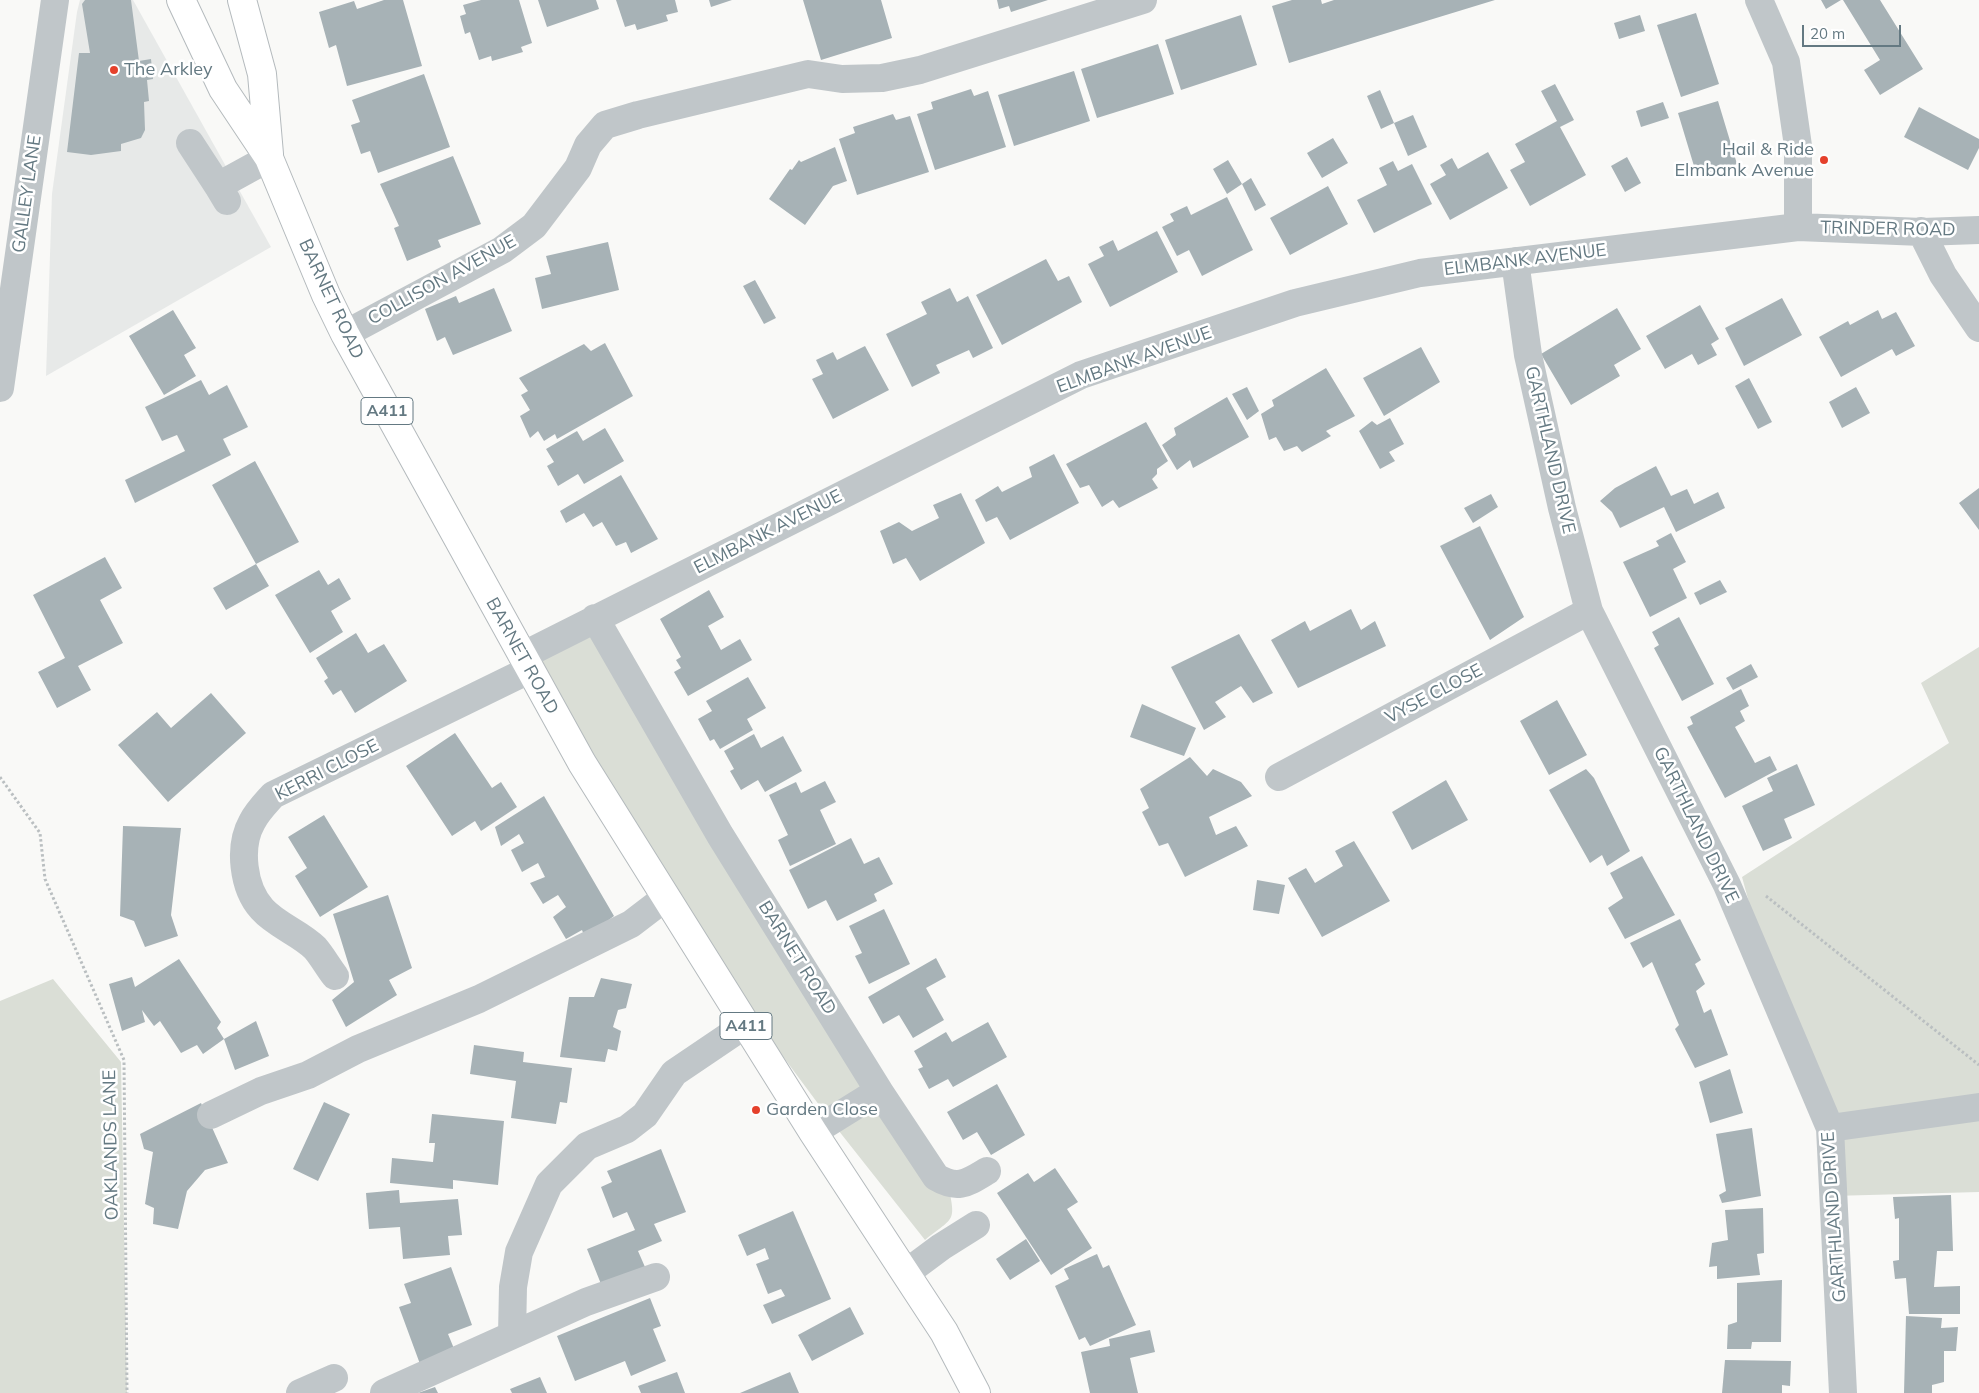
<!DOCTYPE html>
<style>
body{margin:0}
#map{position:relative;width:1979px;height:1393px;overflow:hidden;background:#f9f9f7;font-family:Mulish,sans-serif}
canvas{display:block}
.scale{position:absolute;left:1802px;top:25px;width:99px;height:22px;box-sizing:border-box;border:2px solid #647982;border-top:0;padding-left:6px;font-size:15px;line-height:18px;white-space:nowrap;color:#647982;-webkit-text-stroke:4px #fff;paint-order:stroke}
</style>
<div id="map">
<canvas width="1979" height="1393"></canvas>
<div class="scale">20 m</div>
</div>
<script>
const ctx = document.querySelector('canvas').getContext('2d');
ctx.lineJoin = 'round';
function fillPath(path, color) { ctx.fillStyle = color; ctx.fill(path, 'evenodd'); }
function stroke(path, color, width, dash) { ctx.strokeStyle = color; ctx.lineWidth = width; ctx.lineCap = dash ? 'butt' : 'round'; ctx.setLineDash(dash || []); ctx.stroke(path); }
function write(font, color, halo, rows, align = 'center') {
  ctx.font = font + ' Mulish,sans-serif'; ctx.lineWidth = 5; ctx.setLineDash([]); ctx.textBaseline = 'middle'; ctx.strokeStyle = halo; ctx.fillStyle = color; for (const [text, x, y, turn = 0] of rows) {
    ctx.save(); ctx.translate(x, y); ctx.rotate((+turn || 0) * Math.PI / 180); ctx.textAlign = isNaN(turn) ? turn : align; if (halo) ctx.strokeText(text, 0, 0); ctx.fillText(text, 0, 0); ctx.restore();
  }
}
fillPath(new Path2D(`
 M80,0H133L271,247L46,376L52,194L77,12Z`), '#e7e9e8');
fillPath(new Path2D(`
 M595,618L948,1184C956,1223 955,1216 925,1240L831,1121L665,898L529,670Z
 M1979,647V1192L1832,1196L1830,1128L1778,1008L1742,877L1949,743L1921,683Z
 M53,979L121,1062L127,1393H0V1001Z`), '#daded6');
fillPath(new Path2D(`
 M85,0H131L139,61L151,59L153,79L147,80L149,101L144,102L145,130L141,138L121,144V151L91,155L67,152L79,53H90L82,4Z
 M384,0H403L422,66L347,86L336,45L329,48L319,12L354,1L357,9Z
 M481,0H519L532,43L521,47L523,52L492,61L491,56L479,60L470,32L465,34L460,16L466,14L463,5Z
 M538,0H596L599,9L547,27Z
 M616,0H675L678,12L666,15L668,21L637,30L635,24L625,27Z
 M709,0H732L711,7Z
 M803,0H881L892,38L821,60Z
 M997,0H1048L1011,12L1009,6L999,9Z
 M1292,0H1321L1322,4L1334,0H1495L1289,63L1272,6Z
 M1821,0H1841L1826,9Z
 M1843,0H1880L1923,69L1880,95L1864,70L1880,60Z
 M1696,13L1719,84L1681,97L1657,25Z
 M1241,15L1257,65L1181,90L1165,40Z
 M1640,15L1645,31L1619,39L1614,23Z
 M1158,44L1174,94L1097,118L1081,69Z
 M1074,71L1090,121L1014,146L998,95Z
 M424,74L450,147L378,173L370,151L361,154L351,125L360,122L352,100Z
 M1555,84L1574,120L1560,127L1586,175L1530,206L1510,170L1525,162L1515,144L1557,121L1541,91Z
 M971,89L974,96L988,91L1006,147L935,170L917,114L933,109L931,102Z
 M1380,90L1394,123L1413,115L1427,147L1408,156L1394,123L1381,129L1367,96Z
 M1718,101L1737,164L1697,176L1678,113Z
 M1663,102L1669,118L1641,127L1636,111Z
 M1919,107L1979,139V148L1968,170L1904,137Z
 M893,114L896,120L910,116L929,172L857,195L839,139L855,133L853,127Z
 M1333,138L1348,163L1322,178L1307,153Z
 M835,147L847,181L833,186L805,225L769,199L790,169L792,170L799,160L801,162Z
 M1488,152L1508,188L1450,220L1430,184L1446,175L1440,165L1452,158L1458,169Z
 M453,156L481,224L438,240L441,247L407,261L394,228L399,226L380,184Z
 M1627,157L1641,183L1625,192L1611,166Z
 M1228,160L1242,184L1251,178L1266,205L1255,211L1242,184L1227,194L1213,169Z
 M1393,161L1398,171L1412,164L1432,204L1374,233L1357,200L1387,185L1379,168Z
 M1328,186L1348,224L1290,255L1270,218Z
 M1227,197L1253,250L1202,276L1189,250L1177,256L1162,227L1174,221L1170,214L1187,206L1191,215Z
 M1157,231L1178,272L1110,307L1088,264L1104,256L1099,247L1113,240L1118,251Z
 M608,242L619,290L542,309L535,278L551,274L546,256Z
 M1046,259L1058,281L1069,276L1082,302L1002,345L976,295Z
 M755,280L776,318L764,324L743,286Z
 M494,288L512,331L453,355L445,337L437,341L425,309L456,296L459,303Z
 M950,288L957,302L968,296L993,348L973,358L969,350L936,365L940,373L912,387L886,334L927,314L921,302Z
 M1782,298L1802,335L1744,366L1725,328Z
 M1700,305L1719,339L1711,344L1717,355L1698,365L1692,354L1665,369L1646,336Z
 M1617,308L1641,349L1614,365L1620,376L1571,405L1541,354Z
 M173,310L196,348L184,355L196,376L164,395L129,336Z
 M1878,310L1882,319L1896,312L1915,346L1896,356L1892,349L1841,377L1819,337L1848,321L1850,325Z
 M605,343L633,396L557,439L555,434L544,441L538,431L530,438L520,416L530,410L521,395L528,391L519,378L584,344L591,351Z
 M865,346L889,390L833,419L812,379L823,374L816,360L833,352L837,360Z
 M1421,347L1440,382L1384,416L1363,378Z
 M1326,368L1355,416L1326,431L1331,436L1302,452L1297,446L1284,451L1276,437L1269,440L1261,414L1274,406L1272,400Z
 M1749,378L1772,422L1758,429L1735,386Z
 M201,380L209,395L227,385L248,427L223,439L231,455L135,503L125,480L185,451L177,435L162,441L145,407Z
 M1247,387L1259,411L1247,420L1232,394Z
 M1856,387L1870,413L1842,428L1829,402Z
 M1227,397L1249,437L1193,468L1190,460L1177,470L1162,445L1176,435L1174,428Z
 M1390,418L1404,444L1389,452L1395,461L1380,469L1359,431L1372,421L1377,425Z
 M1146,422L1168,461L1157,469V474L1152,479L1158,488L1119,508L1113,500L1102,507L1089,485L1080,488L1066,464Z
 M605,428L624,461L584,484L578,474L558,486L547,466L554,462L546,449L577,431L583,441Z
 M1054,454L1079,503L1010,540L997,517L986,522L975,500L998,486L1002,492L1032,477L1029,467Z
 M255,461L299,542L256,564L269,586L226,610L213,588L256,564L212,485Z
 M1656,466L1671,496L1687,489L1694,504L1718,492L1725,508L1676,532L1664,507L1620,528L1612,512L1600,501L1615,488Z
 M621,475L658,539L631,553L626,542L616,546L602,522L593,527L584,513L566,523L560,511Z
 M1979,488V530L1959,503Z
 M961,493L985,543L920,581L906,558L893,564L880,531L899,522L912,531L939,518L933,505Z
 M1491,494L1498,507L1473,523L1464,508Z
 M1480,526L1524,617L1490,640L1440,546Z
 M1671,533L1686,562L1673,569L1687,598L1650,617L1623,562L1659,546L1656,541Z
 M105,557L122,588L100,600L123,643L78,666L91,690L57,708L38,672L65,658L33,595Z
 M319,570L328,585L339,578L351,599L331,611L343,632L310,653L275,595Z
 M1720,580L1727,592L1700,605L1694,593Z
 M709,590L724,617L708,626L721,650L740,639L752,660L688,696L674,672L681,668L676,660L681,657L660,619Z
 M1351,609L1361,630L1375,621L1386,646L1298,688L1271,640L1305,621L1310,631Z
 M1679,617L1714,684L1682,701L1654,648L1659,645L1652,632Z
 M356,633L368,653L384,644L407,681L355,713L341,690L333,695L324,681L328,678L316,658Z
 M1239,634L1273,693L1253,703L1241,686L1215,702L1226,717L1204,730L1171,667Z
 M1751,664L1758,677L1733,690L1726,678Z
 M748,677L766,708L747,719L753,730L720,749L714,739L710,741L698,719L712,711L706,701Z
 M1741,689L1749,706L1740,711L1745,721L1735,727L1755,763L1770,756L1777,770L1725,798L1687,727L1693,724L1690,717Z
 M211,693L246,733L168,802L118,745L157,712L171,728Z
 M1557,700L1587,755L1549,775L1520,721Z
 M1142,704L1196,728L1184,756L1130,737Z
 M455,733L492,788L501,782L517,807L481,831L475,821L452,836L406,766Z
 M754,734L761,748L783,736L802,771L765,792L758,780L741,790L730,771L734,769L724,751Z
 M1190,757L1207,776L1213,769L1241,782L1252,796L1209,817L1216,835L1236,826L1248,846L1185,877L1168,843L1159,846L1142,812L1149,808L1140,789Z
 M1797,764L1815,805L1784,819L1792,838L1763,851L1742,806L1773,791L1767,778Z
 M1586,769L1594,778L1630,851L1607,866L1602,855L1590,863L1549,790Z
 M1446,780L1468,820L1412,850L1392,812Z
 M825,781L836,802L820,810L836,844L790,866L778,840L788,835L769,795L796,782L801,793Z
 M544,796L614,916L585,938L582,930L566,939L553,917L566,907L558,895L543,904L530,883L545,877L538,863L522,872L511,850L524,843L519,834L501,846L495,827Z
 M324,815L368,887L320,917L295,876L307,868L288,837Z
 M123,826L181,828L171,915L178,936L145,947L134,921L120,916Z
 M851,838L864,864L879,857L893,884L874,894L877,901L837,921L826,900L808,909L789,870Z
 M1354,841L1390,901L1322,937L1288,878L1306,868L1315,883L1343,866L1335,851Z
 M1642,856L1675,915L1625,939L1608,908L1623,898L1610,873Z
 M1257,880L1285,885L1279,914L1253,910Z
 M388,895L412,968L389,980L397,995L346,1027L332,1000L354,982L333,914Z
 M884,909L910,964L869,984L855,956L862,953L849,926Z
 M1680,919L1701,960L1695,964L1705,984L1696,991L1704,1013L1711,1009L1728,1055L1695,1068L1675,1029L1679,1025L1652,962L1643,968L1630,943Z
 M936,958L946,977L926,988L944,1020L913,1038L899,1015L883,1024L868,997Z
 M179,959L221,1022L217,1028L224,1039L203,1054L197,1045L181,1053L160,1021L154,1026L142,1010L145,1022L122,1031L109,984L132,977L135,987Z
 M601,978L632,984L626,1008L618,1010L613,1027L621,1031L617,1051L608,1049L605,1062L560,1057L569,997H594Z
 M256,1021L269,1056L235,1070L224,1039Z
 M988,1022L1007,1057L953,1087L948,1079L929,1089L918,1069L923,1067L914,1051L946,1032L952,1042Z
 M474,1045L524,1052L523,1062L572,1068L567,1103L560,1102L556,1124L511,1118L516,1081L470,1074Z
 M1730,1069L1743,1113L1710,1123L1699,1082Z
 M997,1084L1025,1135L991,1155L977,1132L963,1140L947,1112Z
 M324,1102L350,1114L318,1181L293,1169Z
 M201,1103L228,1163L205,1170L187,1191L178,1229L153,1224L154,1208L145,1204L153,1152L144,1149L140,1134Z
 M432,1114L504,1121L498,1185L453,1180V1189L390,1183L392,1158L433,1162L435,1143H429Z
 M1752,1128L1761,1196L1722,1203L1719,1195L1726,1191L1716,1134Z
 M661,1149L686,1212L654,1224L662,1241L638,1251L645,1267L601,1284L587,1249L635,1230L627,1212L613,1218L601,1187L612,1182L607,1171Z
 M1055,1168L1078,1202L1067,1209L1092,1248L1051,1275L997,1193L1028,1173L1034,1182Z
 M399,1190L400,1203L458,1199L462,1235L448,1236L450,1255L403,1259L400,1227L369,1229L366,1193Z
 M1951,1195L1953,1251H1937L1934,1287L1960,1286V1314H1909L1906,1278L1895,1279L1893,1261L1899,1260V1218L1895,1219L1893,1197Z
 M1763,1208L1764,1253L1757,1254L1760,1275L1717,1279V1266L1709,1267L1712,1243L1728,1240L1725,1210Z
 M793,1211L831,1299L772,1324L763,1305L785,1296L781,1289L768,1294L756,1264L769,1259L765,1248L747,1256L738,1235Z
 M1026,1239L1040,1261L1010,1280L996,1259Z
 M1097,1254L1103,1268L1109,1265L1136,1325L1090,1346L1085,1337L1079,1340L1055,1286L1069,1279L1064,1269Z
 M451,1267L472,1325L448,1334L455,1351L420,1364L399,1307L411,1303L404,1284Z
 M1782,1280L1781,1342H1752L1751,1349H1727L1728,1325L1737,1322V1283Z
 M650,1298L661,1326L653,1329L666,1361L631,1376L625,1361L575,1381L557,1336Z
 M850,1307L864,1334L812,1361L798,1335Z
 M1906,1316L1942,1318L1941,1328L1958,1327L1956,1351H1944V1382L1932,1385V1393H1904Z
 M1150,1330L1155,1352L1130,1358L1138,1393H1090L1081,1352L1110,1346L1109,1339Z
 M1725,1360L1791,1361L1790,1386L1782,1385V1393H1722Z
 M677,1372L685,1393H641L638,1386Z
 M790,1372L799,1393H740Z
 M540,1377L547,1393H512L510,1389Z
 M435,1387L438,1393H418Z`), '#a7b2b6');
const major = new Path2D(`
 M181,0L223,89L269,158L326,295L345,334L582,763L813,1132L944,1332L976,1393
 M242,0L262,74L269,154`);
stroke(major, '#b4babd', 30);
stroke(new Path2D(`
 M0,777L40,833L45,879L124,1060L127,1393
 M1766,896L1979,1065`), '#babfc1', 3, [2.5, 2.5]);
stroke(new Path2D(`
 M1759,0L1786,62L1798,146V227
 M190,143L218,186
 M227,201L218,186L269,158
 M1921,231L1943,275L1979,328
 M1515,261L1528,355L1562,508L1589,611L1727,885L1830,1128L1843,1393
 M345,334L502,250L534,226L578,168L588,145L605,125L638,115L808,74L842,79L882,78L920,70L1143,0
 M0,388L55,0
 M595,618L720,835L879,1091L936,1177C958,1190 967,1183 987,1171
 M522,656L1081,375L1295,303L1420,273L1798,227L1922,232L1979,230
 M1279,777L1589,611
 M335,976C328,967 322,956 315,948C300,933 276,925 262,909C243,888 238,847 252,822C257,812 265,804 273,795L529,670
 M211,1115L261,1091L308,1075L358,1049L479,999L631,924L665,898
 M1830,1128L1979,1107
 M813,1132L879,1091
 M906,1273L941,1247L976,1225
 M512,1335L513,1287L519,1252L549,1184L587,1146L627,1129L645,1115L674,1073L745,1025
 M300,1393L334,1378
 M384,1393L586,1302L656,1277`), '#c0c6c9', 28);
stroke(major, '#fff', 28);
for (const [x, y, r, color] of [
 [114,70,5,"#e5412c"],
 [1824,160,5,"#e5412c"],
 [756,1110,5,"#e5412c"]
]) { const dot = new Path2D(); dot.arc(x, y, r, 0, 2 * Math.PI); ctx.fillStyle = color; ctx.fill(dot); stroke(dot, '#fff', 2); }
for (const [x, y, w] of [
 [387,411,52],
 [746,1026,52]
]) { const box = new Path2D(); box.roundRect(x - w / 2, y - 13.5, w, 27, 4); ctx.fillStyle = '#fff'; ctx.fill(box); stroke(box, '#647982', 1); }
write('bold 16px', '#647982', null, [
 ["A411",387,411],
 ["A411",746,1026]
]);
write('18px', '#647982', '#fff', [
 ["The Arkley",124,70],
 ["Hail & Ride",1814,150,"right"],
 ["Elmbank Avenue",1814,171,"right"],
 ["Garden Close",766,1110]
], 'left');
write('18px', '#647982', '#fff', [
 ["GALLEY LANE",27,194,-82],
 ["TRINDER ROAD",1888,229,1],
 ["ELMBANK AVENUE",1525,260,-7],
 ["COLLISON AVENUE",442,280,-29],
 ["BARNET ROAD",331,299,65],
 ["ELMBANK AVENUE",1134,360,-20],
 ["GARTHLAND DRIVE",1550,450,77],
 ["ELMBANK AVENUE",768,532,-27],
 ["BARNET ROAD",522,656,61],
 ["VYSE CLOSE",1434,694,-28],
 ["KERRI CLOSE",327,770,-27],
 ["GARTHLAND DRIVE",1696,825,64],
 ["BARNET ROAD",797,958,58],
 ["OAKLANDS LANE",111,1145,-91],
 ["GARTHLAND DRIVE",1834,1217,-94]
]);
</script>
